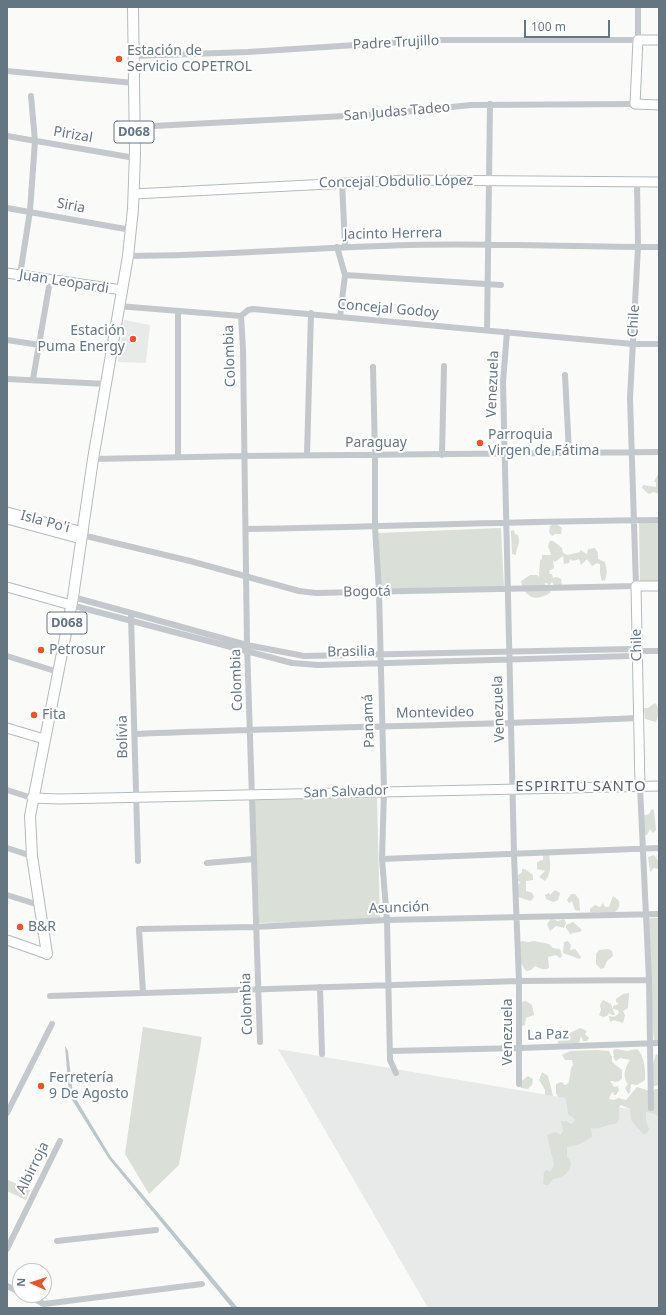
<!DOCTYPE html>
<meta charset="utf-8">
<style>
body{margin:0}
#map{position:relative;width:666px;height:1315px;overflow:hidden;background:#fafaf8;font-family:"Noto Sans",sans-serif}
canvas{display:block}
.frame{position:absolute;inset:0;border:8px solid #657683;pointer-events:none}
.north{position:absolute;left:12px;top:1263px;width:40px;height:40px;box-sizing:border-box;background:#fff;border:1px solid #c1c8cd;border-radius:50%;rotate:273deg;font-size:11px;font-weight:700;line-height:16px;text-align:center;color:#657683}
.north::after{content:'';display:block;margin:auto;width:14px;height:18px;background:#e4572e;clip-path:polygon(50% 0,100% 100%,50% 72%,0 100%)}
.scale{position:absolute;left:524px;top:20px;width:86px;height:18px;box-sizing:border-box;border:2px solid #657683;border-top:0;padding-left:5px;font-size:12px;line-height:14px;white-space:nowrap;color:#657683;-webkit-text-stroke:3px #fff;paint-order:stroke}
</style>
<div id="map">
<canvas width="666" height="1315"></canvas>
<div class="frame"></div>
<div class="north">N</div>
<div class="scale">100 m</div>
</div>
<script>
const ctx = document.querySelector('canvas').getContext('2d');
ctx.lineJoin = 'round';
function fillPath(path, color) { ctx.fillStyle = color; ctx.fill(path, 'evenodd'); }
function stroke(path, color, width, dash) { ctx.strokeStyle = color; ctx.lineWidth = width; ctx.lineCap = dash ? 'butt' : 'round'; ctx.setLineDash(dash || []); ctx.stroke(path); }
function write(font, color, halo, rows, align = 'center') {
  ctx.font = font + ' "Noto Sans",sans-serif'; ctx.lineWidth = 4; ctx.setLineDash([]); ctx.textBaseline = 'middle'; ctx.strokeStyle = halo; ctx.fillStyle = color; for (const [text, x, y, turn = 0] of rows) {
    ctx.save(); ctx.translate(x, y); ctx.rotate((+turn || 0) * Math.PI / 180); ctx.textAlign = isNaN(turn) ? turn : align; if (halo) ctx.strokeText(text, 0, 0); ctx.fillText(text, 0, 0); ctx.restore();
  }
}
fillPath(new Path2D(`
 M124,320L150,325L146,363L118,362Z
 M278,1049L659,1114V1308H428Z`), '#e8e9e9');
fillPath(new Path2D(`
 M658,474L659,494L654,492L649,494L642,488L643,485L656,487V482H654Z
 M555,523L562,528L561,534H555L552,536L549,532L550,526Z
 M639,523H659V583H640Z
 M501,528L504,588L381,591L378,533Z
 M514,530L515,534L518,535C521,544 516,547 516,555L512,554L511,531Z
 M550,541H553L562,548L563,553L568,555L580,552V550L587,554L588,549L595,548L598,553V559L605,562L607,572L605,580L602,581L600,574V564L597,563L592,566L587,559L581,565L579,559L573,561L570,559L569,563L564,564L563,556L555,562L553,560L554,568L549,571L550,574H552L553,578L557,577L561,579L562,585L555,587L552,582L549,586L547,583H545V587L551,592C538,602 524,599 521,581L530,575H537L539,577L540,560L542,559V555H551L548,546Z
 M655,703L659,710L656,722L645,719L644,708H648Z
 M377,798L380,920L259,923L254,800Z
 M652,809L654,810L656,830L653,833L650,829L647,835H643L642,816L649,814Z
 M543,854L549,855C551,863 551,875 545,881L539,877L545,871L537,869V863L539,861L543,860Z
 M654,855L659,862V869L654,868L650,872L648,857Z
 M522,869H525L533,875V880L526,881V891C530,892 533,892 534,897L531,901L518,897L517,884L521,883L518,881L517,876L522,872Z
 M555,890L560,893L558,900L553,902L546,899L545,895L549,893L550,895Z
 M571,894H575L579,899L580,911L575,910L572,901L569,903L567,900Z
 M613,896L619,901C620,909 618,910 612,914L608,912L606,913L598,912L594,913L590,912V909L595,905L600,907L603,903L605,907H609Z
 M644,918H659V1041H654Z
 M551,919L558,921L564,919L566,923L564,928L556,926L550,931L547,924Z
 M573,922L582,930L580,932L572,933L571,935L566,928V925Z
 M522,941L529,942L534,941L549,944L553,948L560,949L562,956L560,958L556,955L548,957L549,968C544,971 539,968 535,966L531,970L526,971L520,962L521,953L517,949L520,942Z
 M568,941L571,945L570,950L575,949L581,957L580,959L563,953L564,942Z
 M608,949L612,951L613,956L607,961L604,968L601,969L596,964V954L599,950Z
 M629,993L628,1008L623,1011L625,1015L623,1023L614,1020L610,1022L609,1016L614,1017L619,1013L618,1010L613,1009V1006L619,1004L616,1002V999L623,994Z
 M603,1000L611,1004L615,1015H612L609,1013L607,1016L603,1017L599,1015L601,1010L600,1005Z
 M526,1001L532,1005L534,1015L526,1018L525,1025L522,1026L521,1002Z
 M143,1027L202,1037L179,1165L149,1194L125,1154Z
 M580,1028L587,1031L585,1034L589,1038L587,1041H583L581,1036L579,1043L559,1044L557,1040L567,1038L570,1033Z
 M616,1049L627,1051L637,1049C644,1054 646,1072 645,1080L637,1085L631,1084L630,1093L628,1094L625,1088L628,1084C622,1077 625,1067 630,1060L620,1058L616,1061L614,1059L613,1050Z
 M597,1050L609,1051L612,1057V1062L622,1070V1078C618,1084 615,1081 610,1081L614,1087L618,1086L619,1090L616,1095H614L613,1092L611,1094L609,1099L614,1100L618,1098L626,1100L637,1087L653,1092L655,1089H659V1117L655,1114L646,1112V1121L649,1129L646,1134H643L631,1120L630,1109L621,1105L619,1107V1120L616,1124C607,1123 601,1130 591,1128L592,1137C584,1143 575,1146 567,1147V1157L571,1162C570,1174 563,1177 553,1179L548,1185H545L543,1183L544,1172L547,1170L550,1172L554,1165L547,1135L555,1132L561,1135L563,1131L561,1121H566L571,1124L574,1122L575,1119L568,1114L566,1098L558,1097L556,1093V1084L562,1082L564,1085H566L569,1082L571,1068L573,1065L572,1060H565L562,1055L570,1051Z
 M656,1054L659,1055V1085L655,1086L652,1085V1067Z
 M542,1072L548,1076L553,1096L545,1095V1090L539,1080Z
 M528,1076L533,1079L532,1085L528,1089L521,1088L519,1083Z
 M8,1180L30,1190L26,1200L7,1191Z`), '#dadfd7');
fillPath(new Path2D(`
 M65,1046L68,1051L73,1094L111,1157L238,1308H232L109,1159L69,1095Z`), '#bbc7cb');
const secondary = new Path2D(`
 M659,40H638L635,104L659,105
 M134,194L406,180L659,182
 M7,273L122,290
 M7,512L83,532
 M7,519L81,539
 M7,587L71,605
 M7,728L44,739
 M640,787L636,586H659
 M32,798L59,799L659,786
 M7,940L47,954`);
const primary = new Path2D(`
 M47,954L32,856L30,816L73,597L93,459L128,256L133,209L135,154L133,7`);
stroke(secondary, '#b3babf', 11);
stroke(primary, '#b5babe', 12);
stroke(new Path2D(`
 M134,56L248,52L433,40H638V7
 M7,71L134,83
 M134,127L383,114L471,105L635,104
 M7,136L135,158
 M342,182L345,246
 M7,208L131,230
 M337,247L345,275L340,317
 M128,256C222,256 317,247 411,245C494,243 576,247 659,247
 M20,275L30,211L35,141L31,96
 M345,275L501,285
 M118,306L241,316L248,310L253,309L633,344H659
 M178,311V456
 M241,316L243,349L247,645L260,1042
 M487,330L490,104
 M507,332L503,382L514,854L519,981V1084
 M7,340L40,345
 M373,367L375,454V527L379,591L384,791L382,859L387,920L390,1060L396,1073
 M565,375L569,453
 M7,379L106,384
 M33,379L50,281
 M307,455L311,313
 M442,455L444,366
 M93,459L244,456L659,452
 M246,529C383,527 521,521 659,520
 M82,535L190,561L299,591L316,593L636,586L630,398L638,247L637,181
 M73,597L247,645L304,656L631,649L637,651H659
 M71,605L292,663L318,665L631,656L637,651
 M131,616L138,861
 M7,656L58,672
 M136,734C303,727 471,726 639,718
 M640,787L649,980L651,1108
 M7,790L32,798
 M7,848L32,856
 M382,859L659,848
 M207,863L254,859
 M7,895L39,905
 M320,987L322,1054
 M143,993L139,929L255,927L387,920L659,914
 M50,996L519,981L649,980
 M390,1051L520,1048L659,1043
 M7,1113L52,1024
 M57,1241L156,1230
 M7,1249L60,1141
 M7,1286L20,1292
 M26,1295L44,1304L202,1284`), '#c3c8cc', 6);
stroke(secondary, '#fff', 9);
stroke(primary, '#fff', 10);
for (const [x, y, r, color] of [
 [119,59,4,"#e4572e"],
 [133,339,4,"#e4572e"],
 [480,443,4,"#e4572e"],
 [41,650,4,"#e4572e"],
 [34,715,4,"#e4572e"],
 [20,927,4,"#e4572e"],
 [41,1086,4,"#e4572e"]
]) { const dot = new Path2D(); dot.arc(x, y, r, 0, 2 * Math.PI); ctx.fillStyle = color; ctx.fill(dot); stroke(dot, '#fff', 1.5); }
for (const [x, y, w] of [
 [134,132,40],
 [67,623,40]
]) { const box = new Path2D(); box.roundRect(x - w / 2, y - 11, w, 22, 3); ctx.fillStyle = '#fff'; ctx.fill(box); stroke(box, '#657683', 1); }
write('bold 13px', '#657683', null, [
 ["D068",134,132],
 ["D068",67,623]
]);
write('14px', '#657683', '#fff', [
 ["Padre Trujillo",396,43,-3],
 ["San Judas Tadeo",397,112,-5],
 ["Pirizal",73,135,10],
 ["Concejal Obdulio López",396,182,-1],
 ["Siria",71,206,11],
 ["Jacinto Herrera",393,234,-1],
 ["Juan Leopardi",64,282,9],
 ["Concejal Godoy",388,309,5],
 ["Chile",634,321,-87],
 ["Colombia",230,356,-92],
 ["Venezuela",493,384,-88],
 ["Paraguay",376,443],
 ["Isla Po'i",45,522,15],
 ["Bogotá",367,592,-1],
 ["Chile",637,645,-91],
 ["Brasilia",351,652,-1],
 ["Colombia",237,680,-92],
 ["Venezuela",499,709,-92],
 ["Montevideo",435,713,-1],
 ["Panamá",369,721,-92],
 ["Bolívia",123,737,-91],
 ["San Salvador",346,792,-2],
 ["Asunción",399,908,-2],
 ["Colombia",247,1004,-92],
 ["Venezuela",508,1032,-90],
 ["La Paz",548,1035,-2],
 ["Albirroja",33,1168,-64]
]);
write('14px', '#657683', '#fff', [
 ["Estación de",127,51],
 ["Servicio COPETROL",127,67],
 ["Estación",125,331,"right"],
 ["Puma Energy",125,347,"right"],
 ["Parroquia",488,435],
 ["Virgen de Fátima",488,451],
 ["Petrosur",49,650],
 ["Fita",42,715],
 ["B&R",28,927],
 ["Ferretería",49,1078],
 ["9 De Agosto",49,1094]
], 'left');
ctx.letterSpacing = '1px';
write('15px', '#57646e', '#fff', [
 ["ESPIRITU SANTO",581,787]
]);
ctx.letterSpacing = '0px';
</script>
